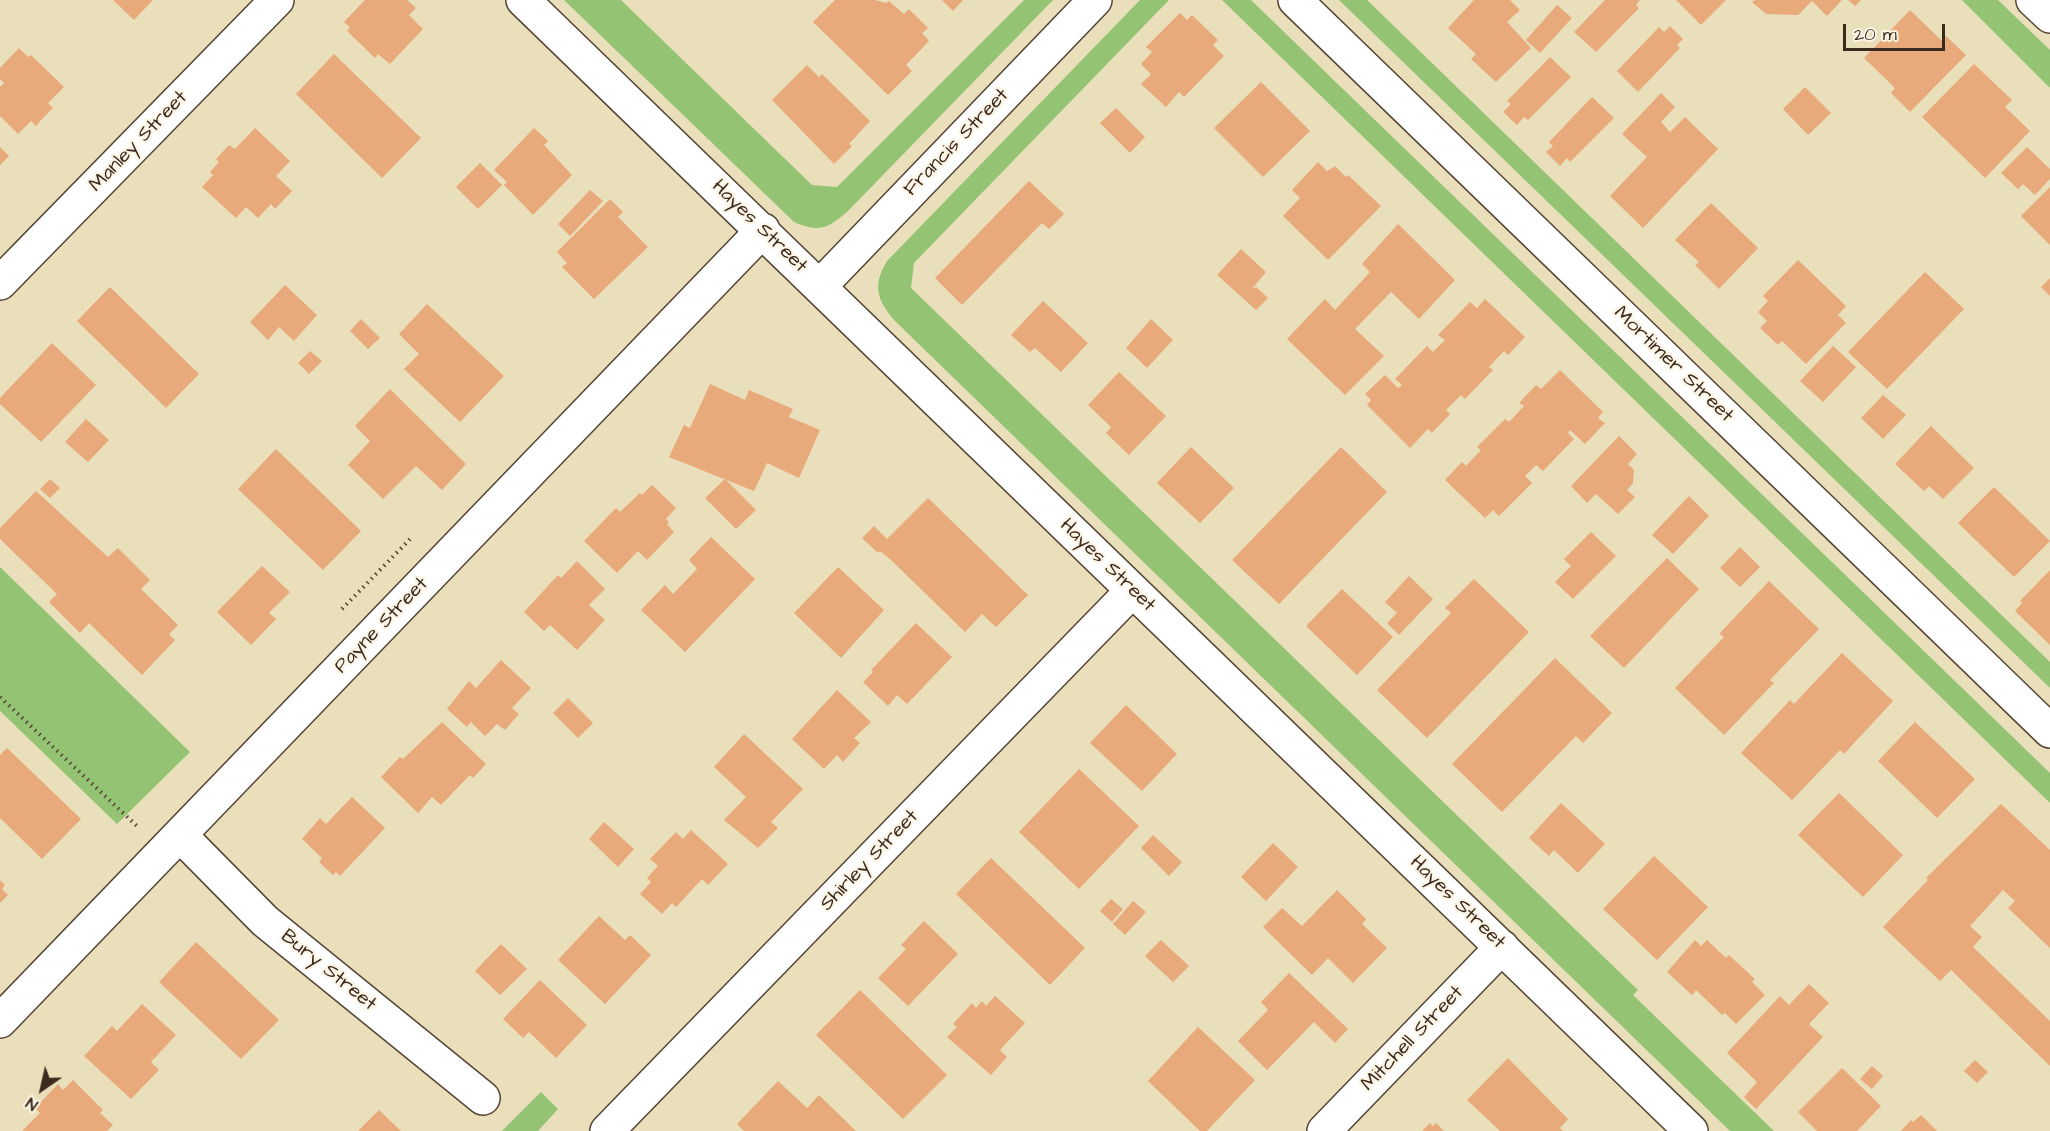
<!DOCTYPE html>
<style>
body{margin:0}
#map{position:relative;width:2050px;height:1131px;overflow:hidden;background:#eadfbb;font-family:"Architects Daughter",sans-serif}
canvas{display:block}
.north{position:absolute;left:12px;top:1059px;width:60px;height:60px;-webkit-text-stroke:4px #fcf5e5;paint-order:stroke;rotate:214deg;font-size:16px;font-weight:700;line-height:24px;text-align:center;color:#3b2a1e}
.north::after{content:'';display:block;margin:auto;width:21px;height:27px;background:#3b2a1e;clip-path:polygon(50% 0,100% 100%,50% 72%,0 100%)}
.scale{position:absolute;left:1843px;top:24px;width:102px;height:27px;box-sizing:border-box;border:3px solid #3b2a1e;border-top:0;padding-left:8px;font-size:18px;line-height:21px;white-space:nowrap;color:#3b2a1e;-webkit-text-stroke:4px #fcf5e5;paint-order:stroke}
</style>
<div id="map">
<canvas width="2050" height="1131"></canvas>
<div class="north">N</div>
<div class="scale">20 m</div>
</div>
<script>
const ctx = document.querySelector('canvas').getContext('2d');
ctx.lineJoin = 'round';
function fillPath(path, color) { ctx.fillStyle = color; ctx.fill(path, 'evenodd'); }
function stroke(path, color, width, dash) { ctx.strokeStyle = color; ctx.lineWidth = width; ctx.lineCap = dash ? 'butt' : 'round'; ctx.setLineDash(dash || []); ctx.stroke(path); }
function write(font, color, halo, rows, align = 'center') {
  ctx.font = font + ' "Architects Daughter",sans-serif'; ctx.lineWidth = 4.5; ctx.setLineDash([]); ctx.textBaseline = 'middle'; ctx.strokeStyle = halo; ctx.fillStyle = color; for (const [text, x, y, turn = 0] of rows) {
    ctx.save(); ctx.translate(x, y); ctx.rotate((+turn || 0) * Math.PI / 180); ctx.textAlign = isNaN(turn) ? turn : align; if (halo) ctx.strokeText(text, 0, 0); ctx.fillText(text, 0, 0); ctx.restore();
  }
}
fillPath(new Path2D(`
 M564,0H621L812,185L837,187L1024,0H1053L848,211C827,229 820,233 794,222Z
 M1140,0H1169L914,263L911,288L1638,990L1633,995L1774,1131H1730L895,321C877,300 872,286 887,261Z
 M1222,0H1251L2050,773V803Z
 M1339,0H1367L2050,662V688Z
 M1962,0H1998L2050,50V88Z
 M0,567L190,752L117,824L0,711Z
 M541,1092L558,1109L538,1131H502Z`), '#94c473');
fillPath(new Path2D(`
 M113,0H153L134,20Z
 M365,0H407L416,8L409,15L423,29L390,64L378,54L375,58L347,31L350,27L344,22Z
 M835,0H875L886,3L889,1L904,14L909,9L928,28L922,33L929,41L906,65L912,71L888,95L813,22Z
 M942,0H963L953,11Z
 M1474,0H1510L1520,10L1507,22L1531,48L1496,82L1471,59L1476,54L1448,28Z
 M1605,0H1640L1636,5L1639,8L1596,52L1574,32Z
 M1676,0H1726L1701,25Z
 M1755,0H1842L1827,16L1812,1L1798,15L1766,14L1752,2Z
 M1848,0H1861L1855,6Z
 M1557,5L1572,18L1540,53L1526,40Z
 M1910,10L1942,41L1946,36L1966,55L1910,112L1891,93L1895,88L1864,58Z
 M1180,13L1187,20L1192,15L1218,40L1213,45L1224,56L1184,97L1179,92L1166,107L1141,84L1151,74L1141,64L1152,52L1146,47Z
 M1670,26L1683,39L1677,45L1680,48L1638,92L1617,71L1659,27L1664,32Z
 M19,48L28,57L31,55L64,87L48,103L53,108L41,120L36,126L31,121L18,134L0,116V87L4,83L0,79V68Z
 M334,54L421,138L382,178L296,94Z
 M1550,57L1571,77L1528,120L1524,117L1517,125L1503,112L1511,104L1507,101Z
 M1974,64L2012,100L2005,107L2030,131L1985,178L1922,117Z
 M807,65L819,77L822,74L870,121L849,144L852,146L834,164L772,100Z
 M1261,82L1310,131L1263,177L1214,128Z
 M1805,87L1831,113L1808,135L1783,109Z
 M1661,93L1675,107L1661,122L1670,132L1685,117L1718,149L1643,228L1610,196L1647,157L1622,134Z
 M1592,97L1614,118L1570,162L1567,158L1560,166L1546,152L1553,146L1549,142Z
 M1116,108L1145,137L1130,153L1100,123Z
 M255,128L290,161L276,176L292,191L275,209L271,204L258,218L246,207L236,218L202,187L213,175L210,172L219,162L216,159L229,145L235,149Z
 M534,128L548,141L544,145L572,175L533,215L504,185L507,182L494,170Z
 M0,147L9,156L0,165Z
 M2027,147L2050,169V179L2035,195L2023,184L2018,189L2001,173Z
 M1318,162L1327,171L1335,166L1346,177L1348,175L1381,206L1328,260L1283,216L1300,198L1292,190Z
 M480,163L502,185L478,209L456,187Z
 M1029,181L1064,214L1049,229L1042,223L962,305L935,278Z
 M2050,187V245L2021,216Z
 M590,190L603,201L570,236L558,224Z
 M610,199L623,212L618,217L648,247L594,299L562,267L567,263L557,252Z
 M1711,203L1758,248L1719,289L1695,265L1699,262L1675,240Z
 M1398,224L1455,280L1419,319L1391,292L1355,329L1384,356L1345,395L1287,339L1325,299L1335,310L1370,272L1362,264Z
 M1241,249L1266,272L1252,289L1256,287L1268,298L1256,310L1217,275Z
 M1798,260L1846,306L1838,315L1846,323L1806,364L1782,341L1778,345L1760,328L1767,321L1758,312L1768,301L1763,296Z
 M1925,272L1964,309L1887,389L1848,352Z
 M2050,278V296L2041,287Z
 M285,285L317,315L294,341L279,327L268,340L250,322Z
 M110,287L199,374L166,408L77,321Z
 M1485,299L1525,337L1508,355L1504,351L1489,367L1493,370L1465,399L1461,395L1446,410L1450,414L1432,433L1428,429L1410,448L1367,405L1371,400L1365,394L1385,375L1398,388L1402,385L1395,379L1427,346L1433,352L1445,340L1438,335L1470,302L1477,308Z
 M1043,301L1088,343L1061,372L1035,348L1030,352L1011,335Z
 M427,304L504,376L460,422L404,369L419,354L399,334Z
 M361,319L380,338L368,349L350,331Z
 M1151,319L1173,340L1147,368L1126,348Z
 M52,343L96,385L41,442L0,404V398Z
 M1833,346L1856,367L1823,402L1800,381Z
 M310,351L322,361L309,374L298,363Z
 M1560,370L1603,412L1598,418L1605,423L1585,444L1570,430L1568,433L1574,439L1543,471L1536,465L1525,476L1532,483L1499,516L1493,510L1485,518L1445,480L1462,462L1466,466L1481,450L1477,447L1505,419L1509,422L1524,406L1519,403L1536,385L1541,389Z
 M1119,372L1166,416L1129,455L1106,433L1111,427L1088,405Z
 M710,384L745,400L749,390L793,409L789,417L820,430L799,478L767,463L754,491L669,457L684,425L690,428Z
 M390,389L466,464L442,490L416,466L383,499L348,465L370,441L355,426Z
 M1883,395L1906,415L1883,439L1861,418Z
 M86,419L109,440L88,462L65,442Z
 M1931,426L1974,468L1943,499L1929,486L1924,491L1895,464Z
 M1619,436L1637,454L1628,464L1634,470L1633,483L1627,490L1635,497L1618,514L1596,494L1587,503L1571,486Z
 M1191,447L1234,488L1200,523L1157,483Z
 M1341,447L1387,492L1279,604L1232,560Z
 M276,449L361,531L323,570L238,489Z
 M50,479L60,488L50,498L40,489Z
 M725,479L756,510L736,529L705,498Z
 M652,485L676,508L666,519L669,522L667,524L674,532L647,560L638,551L617,573L584,541L616,508L620,512L640,493L642,495Z
 M1994,487L2050,541L2014,577L1958,523Z
 M36,491L108,557L118,548L150,580L141,589L178,625L169,634L175,640L142,675L89,623L80,633L49,602L57,594L0,539V528Z
 M1689,496L1709,516L1673,554L1652,535Z
 M928,498L1028,595L996,627L982,614L965,632L890,559L880,551L878,553L862,538L874,526L887,539Z
 M1591,532L1616,556L1573,599L1555,582L1571,566L1564,559Z
 M711,537L755,579L685,652L641,610L665,585L673,594L697,569L689,560Z
 M1740,547L1760,567L1740,587L1720,568Z
 M1667,558L1699,589L1624,668L1590,636Z
 M577,561L605,589L589,605L605,620L577,650L550,625L544,631L524,612L558,575L561,578Z
 M262,566L290,592L269,613L276,619L251,645L217,612Z
 M838,567L884,610L841,658L794,613Z
 M2050,570V645L2015,611L2022,603L2020,601Z
 M1409,576L1433,599L1399,635L1387,623L1397,613L1385,602Z
 M1474,579L1529,632L1427,738L1377,690L1451,613L1445,608Z
 M1769,581L1819,629L1770,680L1774,683L1724,735L1675,688L1724,637L1719,634Z
 M1342,589L1393,637L1357,675L1306,626Z
 M916,623L952,657L907,704L897,695L888,706L863,682L873,672L871,670Z
 M1842,653L1893,701L1844,754L1840,750L1792,800L1741,753L1790,700L1794,704Z
 M1555,658L1612,713L1583,743L1576,736L1502,812L1452,764Z
 M501,660L531,688L512,708L519,714L505,730L497,724L485,736L471,722L467,727L447,709L469,681L476,688Z
 M837,690L871,722L854,738L860,743L843,762L837,755L824,769L792,739Z
 M568,698L593,723L578,738L553,713Z
 M1126,705L1177,754L1142,791L1090,743Z
 M442,722L486,764L473,778L470,775L441,805L432,797L418,813L381,777L400,757L403,759Z
 M1915,722L1975,779L1937,818L1878,761Z
 M744,734L803,789L771,822L778,828L758,848L724,820L746,797L714,767Z
 M7,748L81,819L42,859L0,818V755Z
 M1079,769L1139,826L1079,889L1019,832Z
 M1839,793L1903,855L1863,897L1798,835Z
 M352,797L385,828L340,876L336,872L333,875L319,862L322,858L302,839L320,818L326,824Z
 M1561,803L1605,844L1578,873L1554,850L1549,856L1529,838Z
 M2001,804L2050,850V948L2008,908L2015,901L2003,890L1970,926L1982,937L1973,947L2050,1021V1066L1951,970L1940,981L1883,927L1928,880L1926,878Z
 M604,822L634,849L618,867L589,839Z
 M691,830L728,864L708,885L702,879L676,907L672,903L662,914L640,894L651,882L647,878L658,866L650,859L676,832L683,839Z
 M1153,835L1182,862L1169,876L1141,848Z
 M1273,843L1298,867L1266,901L1241,877Z
 M1654,856L1708,907L1657,960L1603,909Z
 M991,858L1085,948L1050,985L956,894Z
 M0,880L5,885L2,889L8,895L0,903Z
 M1337,890L1366,919L1362,924L1387,948L1353,983L1328,958L1312,975L1263,927L1282,908L1302,926Z
 M1111,899L1123,909L1112,922L1100,911Z
 M1133,901L1146,912L1125,935L1113,924Z
 M599,916L625,940L630,935L651,955L605,1004L558,960Z
 M924,921L958,954L908,1006L878,978L906,949L901,945Z
 M1161,940L1189,966L1173,982L1145,956Z
 M1695,940L1701,946L1707,940L1726,958L1729,955L1755,979L1752,982L1765,995L1736,1024L1725,1013L1722,1015L1696,990L1692,995L1667,972Z
 M196,942L279,1020L241,1059L159,982Z
 M501,944L527,969L500,995L475,971Z
 M1289,973L1348,1029L1335,1043L1314,1022L1267,1070L1238,1041L1268,1010L1261,1002Z
 M540,980L587,1025L556,1058L529,1032L523,1038L503,1019Z
 M1809,984L1829,1003L1809,1024L1823,1037L1756,1109L1744,1097L1757,1082L1727,1053L1780,996L1789,1005Z
 M860,990L947,1075L903,1119L816,1035Z
 M995,996L1025,1023L1000,1050L1007,1057L991,1075L947,1037L957,1027L953,1024L972,1003L976,1008L982,1001L986,1006Z
 M142,1004L176,1035L151,1062L159,1070L131,1099L84,1056L112,1026L117,1031Z
 M1198,1027L1255,1080L1207,1131H1200L1148,1081Z
 M1508,1058L1568,1119L1560,1128L1563,1131H1500L1467,1100Z
 M1975,1060L1988,1072L1977,1083L1964,1071Z
 M1872,1066L1883,1076L1872,1089L1860,1079Z
 M1842,1068L1881,1106L1857,1131H1817L1798,1112Z
 M73,1080L103,1110L100,1113L113,1125L107,1131H22L40,1113L35,1108L58,1084L63,1090Z
 M778,1081L807,1108L819,1095L856,1131H744L737,1124Z
 M379,1110L401,1131H358Z
 M1921,1115L1937,1131H1901L1911,1120L1913,1122Z
 M1430,1123L1433,1126L1436,1123L1444,1131H1422Z`), '#e8a97b');
const street = new Path2D(`
 M523,0L1691,1131
 M1295,0L2050,731
 M2033,0L2050,16
 M820,286L1095,0
 M180,835L265,921L483,1098
 M0,1021L763,230
 M607,1131L1132,591
 M1324,1131L1502,947`);
const secondary = new Path2D(`
 M0,283L277,0`);
stroke(street, '#554536', 36);
stroke(secondary, '#554536', 36);
stroke(new Path2D(`
 M342,609L413,536
 M0,697L139,828`), '#554536', 4, [1.5, 4.5]);
stroke(street, '#fff', 33);
stroke(secondary, '#fff', 33);
write('20px', '#3b2a1e', '#fcf5e5', [
 ["Manley Street",139,142,-46],
 ["Francis Street",957,143,-46],
 ["Hayes Street",759,227,44],
 ["Mortimer Street",1673,365,44],
 ["Hayes Street",1107,566,44],
 ["Payne Street",382,626,-46],
 ["Shirley Street",870,861,-46],
 ["Hayes Street",1457,903,44],
 ["Bury Street",328,971,39],
 ["Mitchell Street",1413,1039,-46]
]);
</script>
